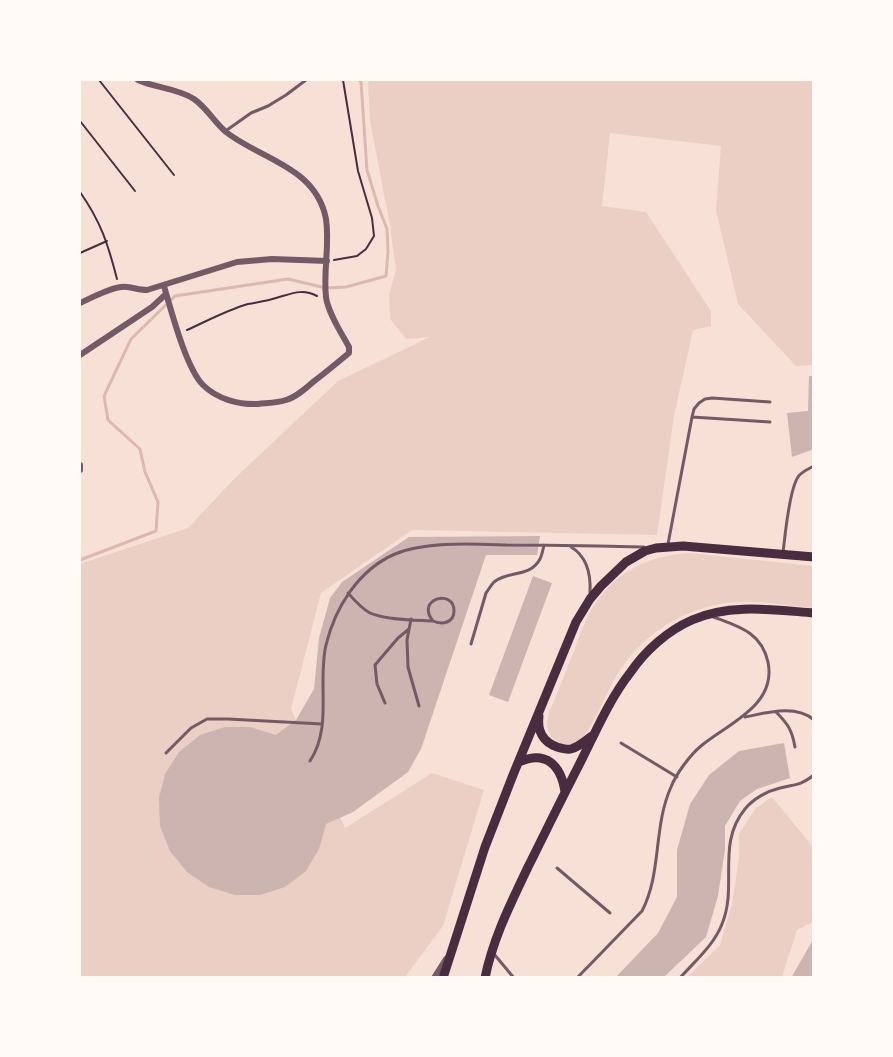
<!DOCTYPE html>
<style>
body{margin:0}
#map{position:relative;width:893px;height:1057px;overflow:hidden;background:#f7e1d7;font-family:Arial,sans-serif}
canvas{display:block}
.frame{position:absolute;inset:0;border:81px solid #fffaf5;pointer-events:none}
</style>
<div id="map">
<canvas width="893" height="1057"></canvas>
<div class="frame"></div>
</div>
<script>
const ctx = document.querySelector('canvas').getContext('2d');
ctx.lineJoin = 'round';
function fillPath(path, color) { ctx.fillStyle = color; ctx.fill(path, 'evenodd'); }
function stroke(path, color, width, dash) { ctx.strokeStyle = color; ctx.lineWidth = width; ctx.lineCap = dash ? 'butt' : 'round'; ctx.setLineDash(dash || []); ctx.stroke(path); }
fillPath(new Path2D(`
 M368,80H813V365L796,366L738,304L716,210L721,146L610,133L602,206L646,212L711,311V326L693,330L674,416L657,535L412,530L321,593L291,709L345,828L432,773L484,790L443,926L405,977H80V564L188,528L234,479L338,381L430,337L406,339L390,319L389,294L396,270L390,225L370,121Z
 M690,553L813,566V608C789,606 764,601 740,602C693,603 646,630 620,670C611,684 604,700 597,714C593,721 590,729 585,734C582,737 578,741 575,743C563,749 549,738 547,727C547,722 548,717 549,713C558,692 566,670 575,649C580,634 585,620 593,607C614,572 650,555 690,553Z
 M772,797L813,847V922L797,930L782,977H687L720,945L732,904L739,857V834L755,809Z`), '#ebcfc5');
stroke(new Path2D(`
 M80,560L156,531L158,502L145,472L140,449L108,420L104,396L131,339L175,296L288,279L326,288L346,287L386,276L388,252L387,229L378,206L367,170L361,82L359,80`), '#dcb8b0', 3);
fillPath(new Path2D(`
 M809,376H814V449L792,457L787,413L808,411Z
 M540,536L537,555H486L421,749L408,772L353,812L326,824L319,849L306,871L285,887L260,895H235L209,887L187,872L170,851L160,826L159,798L165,774L179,752L200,735L225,727H250L276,735L296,720L314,689L319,638L330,598L342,582L409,537Z
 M533,576L552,583L508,702L489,695Z
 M784,743L790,778L757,789L740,801L725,826V849L718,896L706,937L663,978H615L658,933L677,897V850L690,804L709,775L739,751Z
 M814,938V978H791Z`), '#ccb4b1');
stroke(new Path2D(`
 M99,80L174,175
 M80,121L135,191
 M80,192C101,222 108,244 117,279
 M80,253L107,241
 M334,260L357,256L366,249L374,236L372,218L358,171L343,80
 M187,330C207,321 227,310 248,304C258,302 267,301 276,298C291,294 302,288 317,296`), '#4a2c40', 2);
stroke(new Path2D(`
 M227,130L251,113L268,106L286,95L306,80
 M692,417L770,422
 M668,544L692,417L694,409L699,403L705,399L712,398L770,402
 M571,547C588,557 591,575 590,593
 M783,553C785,536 789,490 798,477C801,472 808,469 814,466
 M348,593C355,601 361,608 370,613C385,620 416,620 433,621C442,625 454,623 454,611C454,588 415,599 433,621
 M411,619L407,640L408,667L419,706
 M471,644L486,593C489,589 491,585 494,582C508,570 530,578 540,559C542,555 543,550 544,545
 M385,703L377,684L375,665L398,638L409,629
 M776,712C788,724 792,730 795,747
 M745,717C766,713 796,704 814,720
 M621,743L677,777
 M166,753L191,728L207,719H228L322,724
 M310,761C333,726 317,683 326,645C335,608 358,570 395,554C426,541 474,544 507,545C553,545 598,546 644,547
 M557,868L610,913
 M494,954L514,978
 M577,978L642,911C662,873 653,827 671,787C676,774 690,755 701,746C727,724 777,706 768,662C761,631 737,626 711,616
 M680,978C695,961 714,945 722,924C738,886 716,844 745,809C753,799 767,791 780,788C795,784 800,786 814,775`), '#755966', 3);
stroke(new Path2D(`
 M138,80C155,88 177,88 194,99C207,108 214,122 226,132C262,160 316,167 326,219C330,245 323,271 326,297C328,313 342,334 349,347V353C337,363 325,373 313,382C305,389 296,397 286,400C278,403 267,403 258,404C239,405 217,399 203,385C186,368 171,310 164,286
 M80,303C91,298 115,285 127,287C135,288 140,290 147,290L237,262L272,259L327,261
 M80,355L152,307L166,294
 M80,465V470
 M434,978L446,959`), '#755966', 6);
stroke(new Path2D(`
 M539,716C537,731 543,742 557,747C561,748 567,750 571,749C579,747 586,740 592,736
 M519,762C546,750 561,765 565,792
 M443,978L485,847L513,775L576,622L590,599L601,586L626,562L645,551L656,548L683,546L814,557
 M485,978C493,938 511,903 528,867C544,835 560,802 577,769C593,738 608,701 630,673C645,651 667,631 692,620C730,603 774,610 814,613`), '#4a2c40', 9);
</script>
